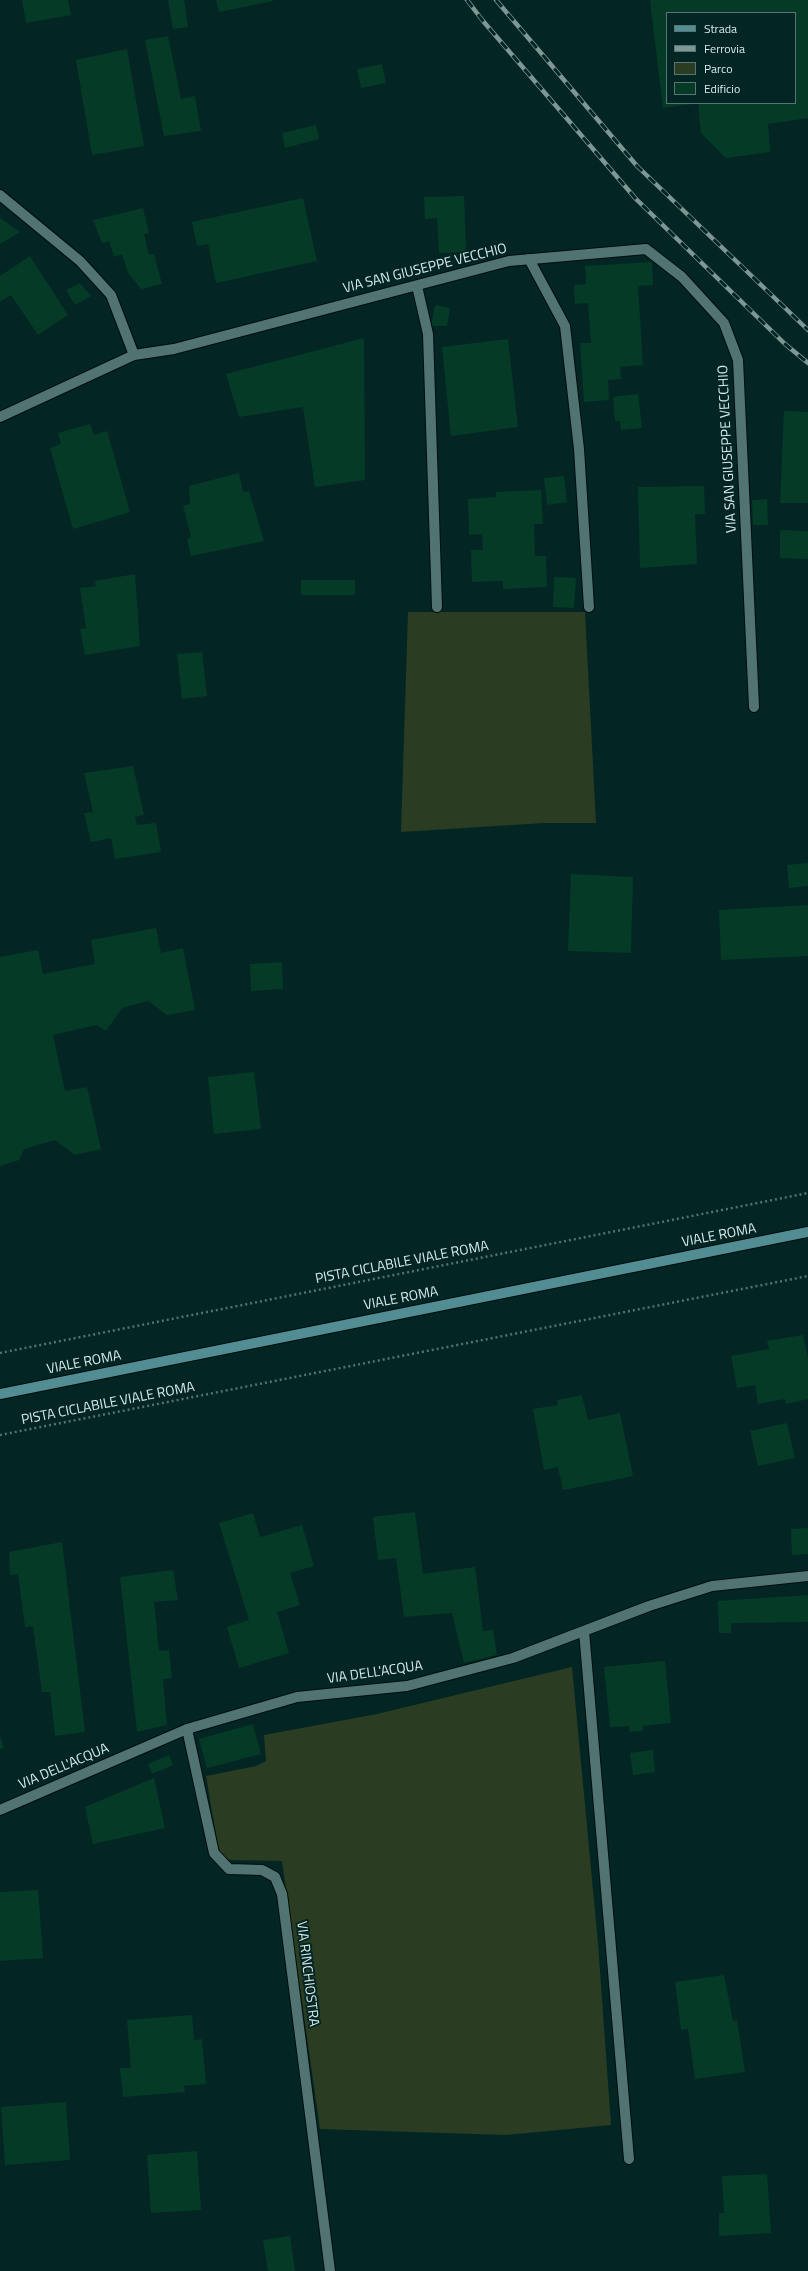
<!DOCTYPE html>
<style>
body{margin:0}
#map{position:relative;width:808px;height:2271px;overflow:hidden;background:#032624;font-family:"Titillium Web",sans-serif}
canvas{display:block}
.legend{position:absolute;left:666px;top:12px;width:130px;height:92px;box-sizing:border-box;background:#032624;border:1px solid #597573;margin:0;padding:5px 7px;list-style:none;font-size:12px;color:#d9ebea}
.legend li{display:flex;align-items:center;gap:8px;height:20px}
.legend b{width:20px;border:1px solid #597573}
</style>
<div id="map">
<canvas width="808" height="2271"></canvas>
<ul class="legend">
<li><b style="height:5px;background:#538d94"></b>Strada</li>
<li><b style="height:5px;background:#7e9795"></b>Ferrovia</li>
<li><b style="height:11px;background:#2a3c22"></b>Parco</li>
<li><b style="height:11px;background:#053a27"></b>Edificio</li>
</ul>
</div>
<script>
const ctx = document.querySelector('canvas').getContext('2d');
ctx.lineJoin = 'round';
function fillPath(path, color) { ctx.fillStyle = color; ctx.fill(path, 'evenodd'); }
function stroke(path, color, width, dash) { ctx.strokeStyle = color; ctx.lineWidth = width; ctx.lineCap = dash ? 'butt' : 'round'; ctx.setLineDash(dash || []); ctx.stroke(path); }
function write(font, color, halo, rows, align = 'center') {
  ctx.font = font + ' "Titillium Web",sans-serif'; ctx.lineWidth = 4; ctx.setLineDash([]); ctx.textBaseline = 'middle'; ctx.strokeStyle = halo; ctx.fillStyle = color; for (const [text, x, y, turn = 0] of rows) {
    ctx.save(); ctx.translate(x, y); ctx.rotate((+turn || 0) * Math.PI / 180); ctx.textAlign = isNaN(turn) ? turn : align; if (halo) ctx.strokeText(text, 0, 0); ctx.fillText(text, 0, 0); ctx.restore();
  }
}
fillPath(new Path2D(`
 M408,612H585L596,823H544L401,832Z
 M572,1667L598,1943L611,2125L506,2135L320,2129L282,1861L231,1860L222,1857L218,1847L206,1776L256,1766L266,1761L264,1735L377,1714Z`), '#2a3c22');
fillPath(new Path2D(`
 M22,0H68L71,15L26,23Z
 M168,0H184L188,27L173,29Z
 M216,0H273V1L219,12Z
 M650,0H808V118L768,124L770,152L726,158L701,133L698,103H795V13H667V103L693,104L663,108Z
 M168,36L181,99L195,96L201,131L164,136L145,40Z
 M127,49L144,146L92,155L76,60Z
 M382,64L386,83L361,88L357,69Z
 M316,125L319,139L285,148L282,133Z
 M464,196L466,252L439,253L437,218L425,219L424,197Z
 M303,198L317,261L216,283L208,244L197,246L192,222Z
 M143,208L149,233L144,234L149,255L154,254L162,284L141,289L128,273L122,254L114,257L109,241L102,243L93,220Z
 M0,218L20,232L0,244Z
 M30,256L68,315L38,335L11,295L0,302V276Z
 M652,262L653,285L638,286L643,365L620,367L621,379L608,380L609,400L584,402L580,343H591L588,303L575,304L574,285L586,284L585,266Z
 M80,283L91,296L75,305L66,290Z
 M435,305L450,308L447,326H431Z
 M364,338L365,480L315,487L303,407L239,417L226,374Z
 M508,339L518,427L451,436L442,347Z
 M638,394L642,428L621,430L620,421H615L613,397Z
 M784,411L808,412V503H780Z
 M90,424L94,435L107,431L130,512L73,529L50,448L61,444L58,433Z
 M239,473L243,492L249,491L264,541L191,556L187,539L191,537L183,506L190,504L189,486Z
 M564,476L567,502L547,505L544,478Z
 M704,486L705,514H695L697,564L640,568L638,487Z
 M541,490L543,524H534L535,556H546L547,587L503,589V581L472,582L471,550H483L482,534L469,535L468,499L496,497V492Z
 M767,499L768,525H753L752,500Z
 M780,530L808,531V559L780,558Z
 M135,574L140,646L85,655L80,629L86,628L80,588L96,586L95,581Z
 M554,577L576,578L574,608L553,607Z
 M301,580H355V595H301Z
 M202,652L207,696L182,699L177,654Z
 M133,766L144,815L135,817L137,825L156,823L161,852L115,859L111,838L91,842L84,813L93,812L84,773Z
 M808,863V886L789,888L787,865Z
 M571,874L633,877L631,953L568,951Z
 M808,905V956L721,960L719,910Z
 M156,928L161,953L183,948L195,1010L167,1015L148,1001L122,1008L106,1031L96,1025L53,1035L65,1091L87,1087L101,1149L75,1155L55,1140L24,1149L19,1160L0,1166V957L38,950L43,974L95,964L91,940Z
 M282,962L283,989L251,991L250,964Z
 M254,1072L261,1129L214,1134L208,1077Z
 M803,1335L808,1358V1399L786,1404L785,1399L758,1404L755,1385L737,1388L731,1356L769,1349L767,1341Z
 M582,1395L588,1420L620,1413L633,1476L563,1490L558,1467L544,1470L533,1409L558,1405L557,1400Z
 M787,1423L795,1458L758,1466L750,1431Z
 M415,1512L423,1574L475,1567L483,1631L493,1630L497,1655L464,1663L452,1613L404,1617L396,1558L378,1560L373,1517Z
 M253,1513L260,1537L302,1525L314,1566L290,1573L300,1605L277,1612L289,1653L239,1668L227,1627L249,1620L219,1523Z
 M808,1528V1554L792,1555L791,1529Z
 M62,1542L85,1732L55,1736L50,1692H42L33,1626L25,1627L18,1574L10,1575L9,1552Z
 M173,1570L178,1600L154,1602L159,1651L169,1650L172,1678L163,1679L167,1725L137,1732L120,1577Z
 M808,1595V1622L731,1623V1633H719L718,1601Z
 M665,1661L671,1723L643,1726V1731L630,1732L629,1726L610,1727L604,1667Z
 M253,1724L261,1754L207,1768L199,1739Z
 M0,1736L4,1748L0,1749Z
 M653,1750L655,1772L633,1775L630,1753Z
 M169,1755L173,1765L152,1774L148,1764Z
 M154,1778L165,1828L93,1844L85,1807Z
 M38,1890L43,1958L0,1961V1892Z
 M724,1975L733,2021L737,2020L745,2072L695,2079L688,2029L681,2030L675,1982Z
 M192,2015L194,2040L202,2039L206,2084L184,2086L185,2092L123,2097L120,2068H131L127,2020Z
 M66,2102L70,2160L5,2165L1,2107Z
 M197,2151L201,2210L151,2213L147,2155Z
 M767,2174L771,2233L719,2236V2213H724L722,2176Z
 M290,2236L295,2271H268L263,2240Z`), '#053a27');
const lane = new Path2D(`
 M529,259L565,326L579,449L589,607
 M417,286L428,334L437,607`);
const street = new Path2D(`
 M0,195L80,261L111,295L134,355
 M0,417L134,355L174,349L509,261L646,249L682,277L724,323L738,360L754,707
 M584,1631L629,2159
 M187,1729L214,1853L229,1869L262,1870L275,1877L282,1894L330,2271
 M0,1810L187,1729L297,1697L407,1686L513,1658L649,1606L712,1586L808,1576`);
const secondary = new Path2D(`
 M0,1394L808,1232`);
stroke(lane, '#000d0c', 12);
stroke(street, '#000d0c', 12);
stroke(secondary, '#000d0c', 12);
stroke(new Path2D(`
 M0,1353L808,1193
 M0,1435L808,1276`), '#557270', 2.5, [2, 3]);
stroke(lane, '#517371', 10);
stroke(street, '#517371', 10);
stroke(secondary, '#538d94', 10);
const rail = new Path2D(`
 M467,0L483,21L636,199L785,344L808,363
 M496,0L637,166L808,330`);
stroke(rail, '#7e9795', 4.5);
stroke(rail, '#032624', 3, [9]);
write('14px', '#d9ebea', '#032624', [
 ["VIA SAN GIUSEPPE VECCHIO",425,269,-14],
 ["VIA SAN GIUSEPPE VECCHIO",728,449,-93],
 ["VIALE ROMA",719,1236,-11],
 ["PISTA CICLABILE VIALE ROMA",402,1263,-11],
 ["VIALE ROMA",401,1299,-11],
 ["VIALE ROMA",84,1363,-11],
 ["PISTA CICLABILE VIALE ROMA",108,1404,-11],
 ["VIA DELL'ACQUA",375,1673,-8],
 ["VIA DELL'ACQUA",64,1767,-23],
 ["VIA RINCHIOSTRA",307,1974,83]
]);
</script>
